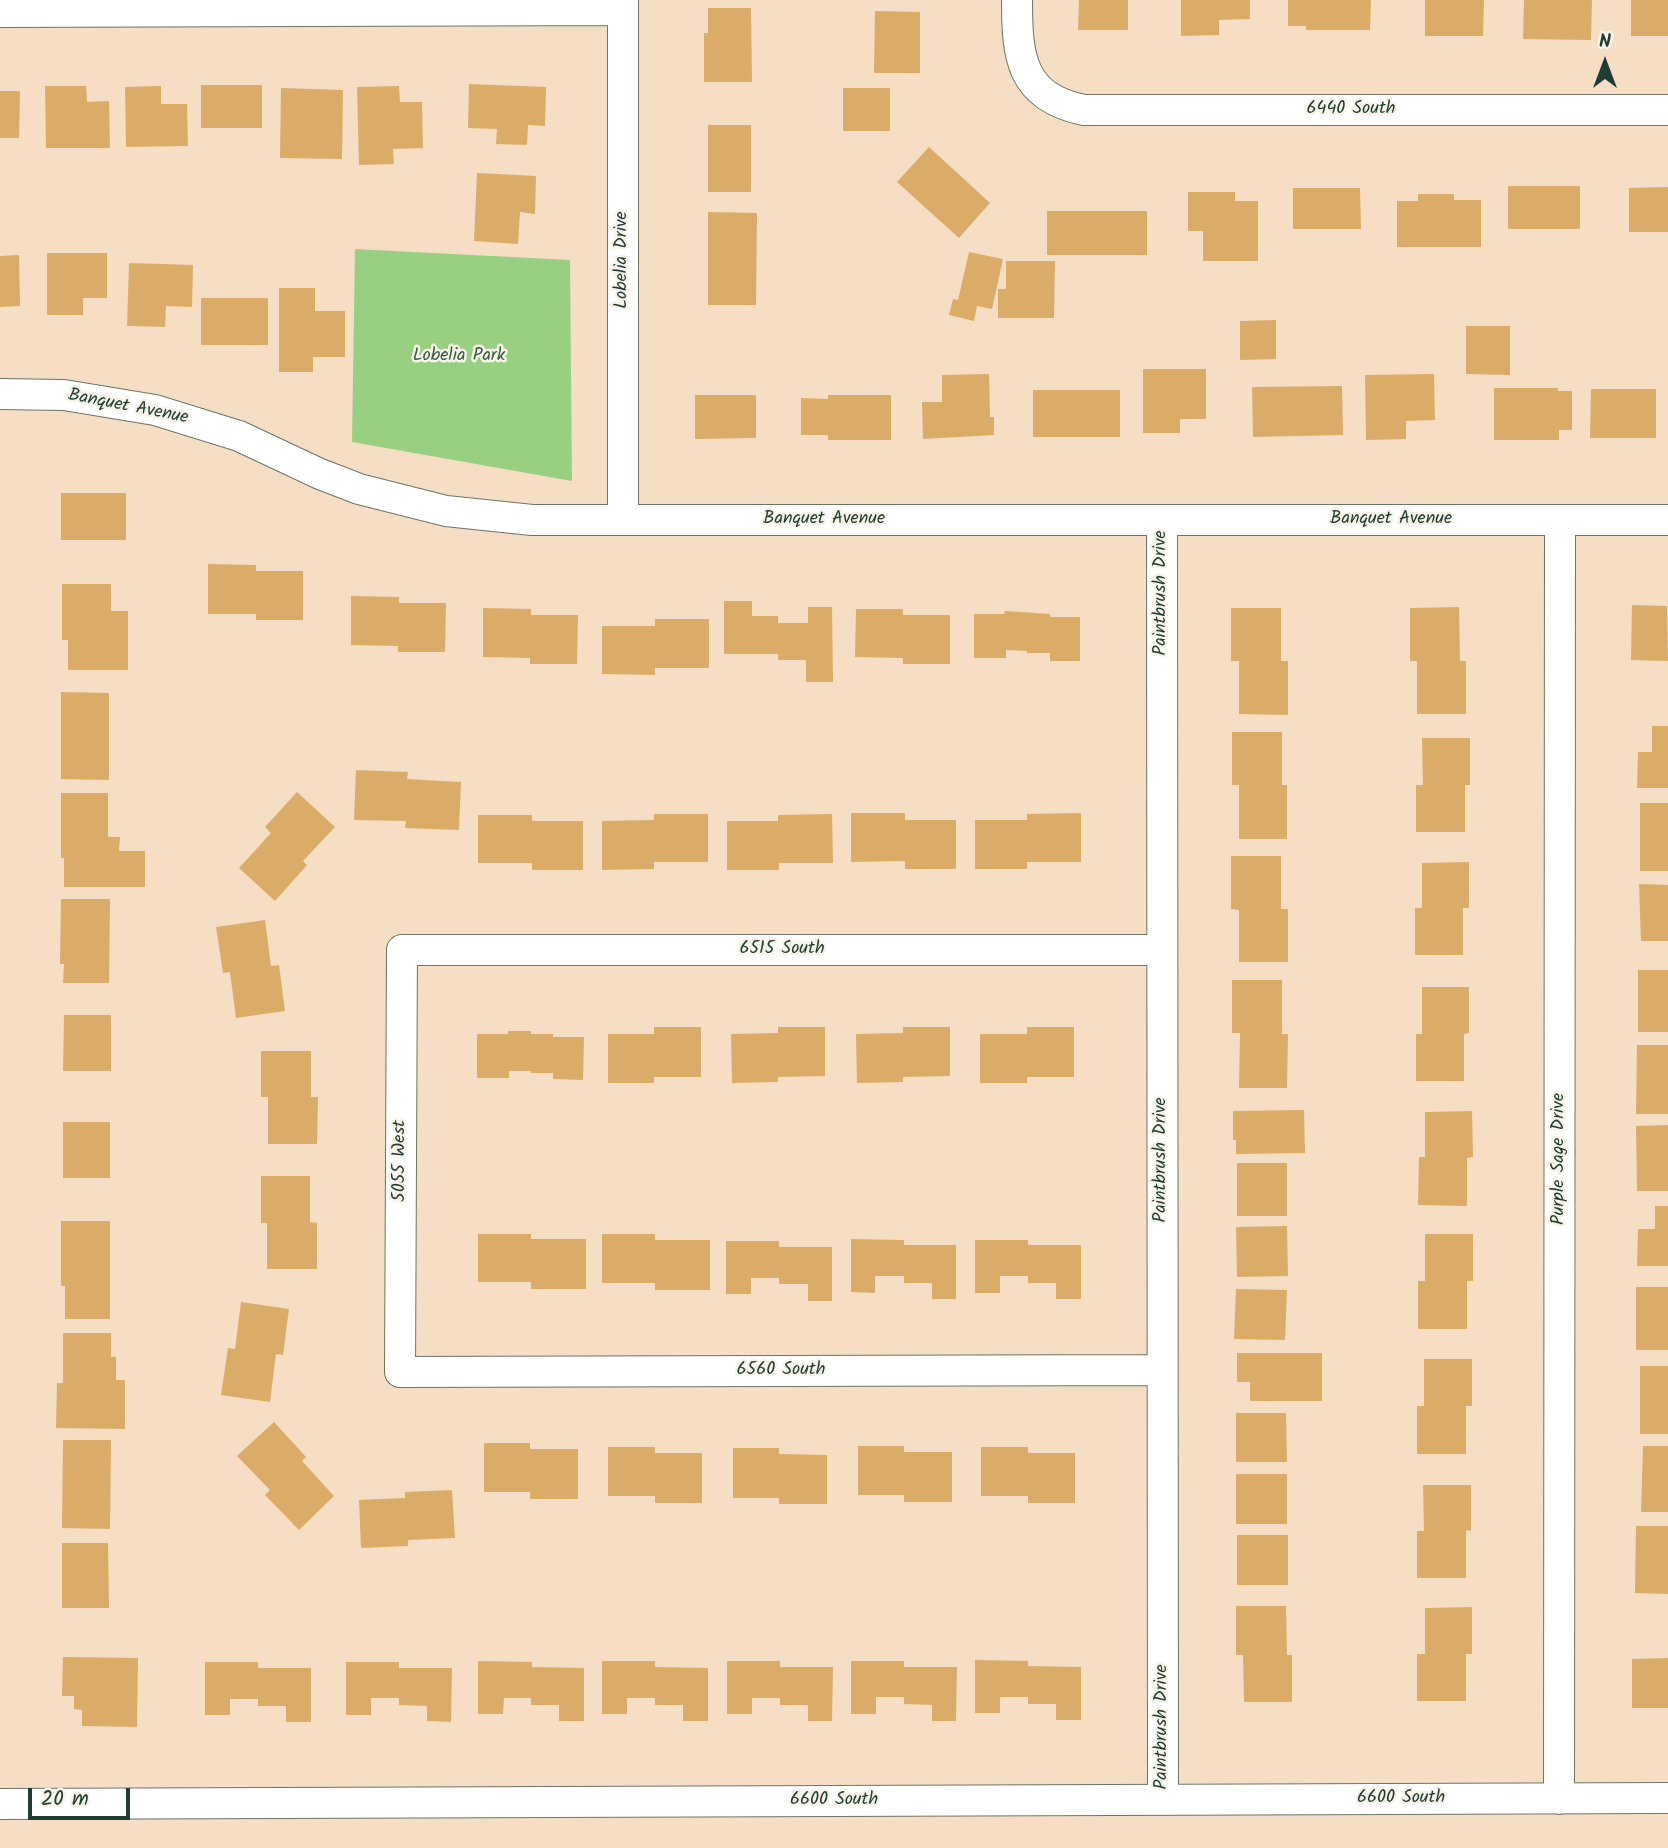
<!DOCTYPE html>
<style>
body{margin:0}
#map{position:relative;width:1668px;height:1848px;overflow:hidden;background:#f5dec4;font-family:Kalam,sans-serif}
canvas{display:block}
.north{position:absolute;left:1570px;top:28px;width:70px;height:70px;-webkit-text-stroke:5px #f7f3e8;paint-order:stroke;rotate:0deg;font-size:19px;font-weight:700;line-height:28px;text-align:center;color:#1f3d34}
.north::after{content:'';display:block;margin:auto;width:24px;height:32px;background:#1f3d34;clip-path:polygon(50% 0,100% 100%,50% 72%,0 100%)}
.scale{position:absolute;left:28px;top:1788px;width:102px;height:32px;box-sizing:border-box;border:4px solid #1f3d34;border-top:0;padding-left:9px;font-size:21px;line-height:24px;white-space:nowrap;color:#1f3d34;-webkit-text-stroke:5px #f7f3e8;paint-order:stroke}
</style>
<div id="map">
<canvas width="1668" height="1848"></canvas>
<div class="north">N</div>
<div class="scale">20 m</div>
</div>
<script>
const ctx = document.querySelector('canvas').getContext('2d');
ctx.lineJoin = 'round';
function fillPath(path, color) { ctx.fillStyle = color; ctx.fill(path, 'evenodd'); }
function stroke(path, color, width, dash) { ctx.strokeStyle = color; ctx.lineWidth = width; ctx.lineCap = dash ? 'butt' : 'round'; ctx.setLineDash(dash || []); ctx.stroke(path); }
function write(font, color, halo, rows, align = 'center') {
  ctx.font = font + ' Kalam,sans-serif'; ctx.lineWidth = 5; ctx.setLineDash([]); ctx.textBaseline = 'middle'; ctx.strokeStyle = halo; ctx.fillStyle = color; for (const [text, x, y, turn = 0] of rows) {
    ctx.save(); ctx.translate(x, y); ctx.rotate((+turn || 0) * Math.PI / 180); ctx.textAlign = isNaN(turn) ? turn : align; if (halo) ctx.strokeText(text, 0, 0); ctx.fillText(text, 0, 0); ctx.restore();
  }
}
fillPath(new Path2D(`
 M355,249L570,260L572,481L352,442Z`), '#98d082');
fillPath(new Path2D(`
 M1079,0H1128V30H1078Z
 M1181,0H1250V19L1219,20V35L1181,36Z
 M1288,0H1371L1370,30H1306V26H1288Z
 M1425,0H1484L1483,36H1425Z
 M1524,0H1592L1591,40L1523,39Z
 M1631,0H1668V36H1631Z
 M708,8H751L752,82H704V33H708Z
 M875,11L920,12V73H874Z
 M469,84L546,87L545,126L528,125L527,145L496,144L497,129L468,128Z
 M201,85H262V128H201Z
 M45,86H86L87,102L109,101L110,148H46Z
 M161,86V104H187L188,146L126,147L125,87Z
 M399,86L400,102H422L423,148L393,149L394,164L359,165L357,87Z
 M281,88L343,90L342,159L280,158Z
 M843,88H890V131H843Z
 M0,91H20L19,138H0Z
 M708,125H751V192H708Z
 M929,147L990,203L959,238L897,182Z
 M477,173L536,176L535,214L520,212L518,244L474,241Z
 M1508,186H1580V229H1508Z
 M1668,187V232H1629V188Z
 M1293,188H1360L1361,229H1293Z
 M1188,192H1235V201H1258V261H1203V231H1188Z
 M1418,194H1454V200H1481V247H1397V201H1418Z
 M1047,211H1147V255H1047Z
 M708,212L757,213L756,305H708Z
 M969,252L1003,259L992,309L977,306L974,321L949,315L953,299L958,300Z
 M47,253H107V298H83V315H47Z
 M19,255L20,306L0,307V256Z
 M1006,261H1055L1054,318H998V289H1006Z
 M129,263L193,265L192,307L166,306L165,327L127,326Z
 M279,288H315V311H345V357H313V372H279Z
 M201,298H268V345H201Z
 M1276,320V359L1240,360V321Z
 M1466,326H1510V375L1466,374Z
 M1143,369H1206V419H1180V433H1143Z
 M989,374L990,417H994V435L923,439L922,402H942V375Z
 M1434,374L1435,420L1406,421V439L1366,440L1365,375Z
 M1342,386L1343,435L1253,437L1252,387Z
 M1494,388H1558V391H1572V430H1559V440H1494Z
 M1591,389H1656V438H1590Z
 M1033,390H1120V437H1033Z
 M695,395H756V438L695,439Z
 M828,395H891V440H828V435H801V398L828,399Z
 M61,493H126V540H61Z
 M208,564L256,565V571H303V620H256V614H208Z
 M62,584H111V611H128V670H68V640H62Z
 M351,596L399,597V603H446L445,652H398V646L351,645Z
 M724,601H752V616H778V623H808V607H832L833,682H806V660H778V654H724Z
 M1632,605L1667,606L1668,661L1631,660Z
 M1459,607L1460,661H1466V714H1417V661H1410V608Z
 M483,608L531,609V615H578L577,664H530V658L483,657Z
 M1231,608H1281V661H1288V715L1239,714V661H1231Z
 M856,609H903V615H950V664H903V658L855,657Z
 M1005,611L1050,614V617H1080V661H1050V653H1027V651L1006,650V658H974V614H1004Z
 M655,619H709V668H655V675L602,674V626H655Z
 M61,692L109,693V780L61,779Z
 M1652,726H1668V788H1637L1638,752H1652Z
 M1232,732H1282V785H1287V839H1239V785H1232Z
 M1422,738H1470V785H1465V832H1416V785H1423Z
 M356,770L408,772L407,779L461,782L459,830L405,828L406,821L354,820Z
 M297,792L335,827L303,861L307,865L275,901L239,868L271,833L265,827Z
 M61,793H108V837H120L119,851H145V887H64V858H61Z
 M1640,803H1668V871H1640Z
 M851,813H905V820H956V869H905V861L851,862Z
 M1081,813V862H1027V869H975V820H1027V814Z
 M654,814H708V862H654V869L602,870V821L654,820Z
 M832,814L833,863H779V870H727V821H778V815Z
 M478,815H532V821H583V870H532V863H478Z
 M1231,856H1281V909H1288V962H1239V910L1231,909Z
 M1469,862V908H1463V955H1415V908H1422V863Z
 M1639,884L1668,885V941H1641Z
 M61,899H110L109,983H63L64,964H60Z
 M265,920L271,966L279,965L285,1011L236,1018L230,972L223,973L216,927Z
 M1638,970H1668V1032H1638Z
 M1232,980H1282V1034H1288L1287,1088H1239L1240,1033H1232Z
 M1422,987H1469V1033L1464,1034V1081H1416V1034H1422Z
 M64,1015H111V1071H63Z
 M654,1027H701V1077H654V1083H608V1034H654Z
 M778,1027H825V1076L778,1077V1082L732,1083L731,1034L778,1033Z
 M903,1027H950V1076L903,1077V1082L857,1083L856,1034L903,1033Z
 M1027,1027H1074V1077H1027V1083H980V1034H1027Z
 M508,1031H531V1034H553V1037H584L583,1080L553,1079V1073H531V1071H509V1078H477V1034H508Z
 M1637,1045H1668V1114H1636Z
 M261,1051H311V1097H318L317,1144H268V1097H261Z
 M1304,1110L1305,1153L1236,1154V1140H1233V1111Z
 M1472,1111L1473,1157L1467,1158V1206L1418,1205L1419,1157H1425V1112Z
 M63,1122H110V1178H63Z
 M1668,1125V1191H1637L1636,1126Z
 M1237,1163H1287V1216H1237Z
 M261,1176H310V1222L317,1223V1269H267V1223H261Z
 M1655,1206H1668V1266H1637L1638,1229H1655Z
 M61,1221H110V1319H65V1286H61Z
 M1287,1226L1288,1276L1237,1277L1236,1227Z
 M478,1234H531V1239H586V1289H531V1282H478Z
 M602,1234H655V1240H710V1290H655V1283H602Z
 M1425,1234H1473V1281H1467V1329H1418V1281H1425Z
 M851,1239L904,1240V1245H956V1299H932V1283H904V1276H875V1293L851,1292Z
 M975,1240H1028V1245H1081V1299H1056V1283H1028V1276H1000V1293H975Z
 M726,1241H779V1247H832V1301H808V1284H779V1278H751V1294H726Z
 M1636,1287H1668V1350H1636Z
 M1236,1289L1287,1290L1285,1340L1234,1339Z
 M241,1302L289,1309L283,1355L276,1354L270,1402L221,1395L228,1348L235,1349Z
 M63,1333H111V1357H116V1380H125V1429L56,1428L57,1383H63Z
 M1237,1353H1322V1401H1250V1382H1237Z
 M1424,1359H1472V1406H1466V1454H1417V1406H1424Z
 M1640,1366H1668V1434H1640Z
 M1236,1413H1286L1287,1462H1236Z
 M274,1422L306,1457L302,1461L334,1496L299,1530L265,1495L270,1490L237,1456Z
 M63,1440H111L110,1529L62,1528Z
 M484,1443H530V1449H578V1499H530V1492H484Z
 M858,1446H904V1452H952V1502H904V1495H858Z
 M1643,1446H1668V1512H1641Z
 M608,1447H655V1453H702V1503H655V1496H608Z
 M981,1447H1028V1453H1075V1503H1028V1496H981Z
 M733,1448H779V1454L827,1455V1504H779V1498H733Z
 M1236,1474H1287V1524H1236Z
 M1423,1485H1471V1531L1466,1530V1578H1417V1531H1424Z
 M452,1490L455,1538L408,1540V1546L361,1548L359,1500L405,1498V1492Z
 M1636,1526H1668V1594L1635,1593Z
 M1237,1535H1288V1585H1237Z
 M62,1543H108L109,1608H62Z
 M1236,1606H1286L1287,1655H1292V1702H1244L1243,1655H1236Z
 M1472,1607V1654H1466V1701H1417V1654H1425V1608Z
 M63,1657L138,1658L137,1727L82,1726V1710L74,1709V1696H62Z
 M1668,1658V1708H1632V1659Z
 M975,1660L1028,1661V1666L1081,1667V1720H1056V1704H1028V1697H1000V1713H975Z
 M478,1661L532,1662V1667L584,1668V1721H559V1705H531V1698H504L503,1714H478Z
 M602,1661H655V1667L708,1668V1721H683V1705H655V1698H627V1714H602Z
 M727,1661H780V1667H833L832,1721H808V1705H780V1698H752V1714H727Z
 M851,1661H904V1667H957L956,1721H932V1705L904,1704V1697H876V1714H851Z
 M205,1662H258V1668H311V1722H286V1706H258V1699H230V1715H205Z
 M346,1662H399V1668H452L451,1722L427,1721V1706L399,1705V1698H371V1715H346Z`), '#dbab68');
const street = new Path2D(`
 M1017,0C1017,56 1020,97 1084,110H1668
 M0,12L623,10
 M0,394L64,395L155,410L239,436L320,474L359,489L446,511L532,520H1668
 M623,520V0
 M1162,520L1163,1800
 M1162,950H402L400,1372L1162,1370
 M1559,1799L1560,520
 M0,1804L1668,1798`);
stroke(street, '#6a7566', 32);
stroke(street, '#fff', 30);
write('18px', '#1f3d34', '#f7f3e8', [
 ["6440 South",1351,110],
 ["Lobelia Drive",623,260,-90],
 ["Banquet Avenue",128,408,11],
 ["Banquet Avenue",824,520],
 ["Banquet Avenue",1391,520],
 ["Paintbrush Drive",1162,593,-90],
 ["6515 South",782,950],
 ["Purple Sage Drive",1560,1159,-90],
 ["Paintbrush Drive",1162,1160,-90],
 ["5055 West",401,1161,-90],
 ["6560 South",781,1371],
 ["Paintbrush Drive",1163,1727,-90],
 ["6600 South",1401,1799],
 ["6600 South",834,1801]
]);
write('18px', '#375a44', '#f7f3e8', [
 ["Lobelia Park",459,357]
]);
</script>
